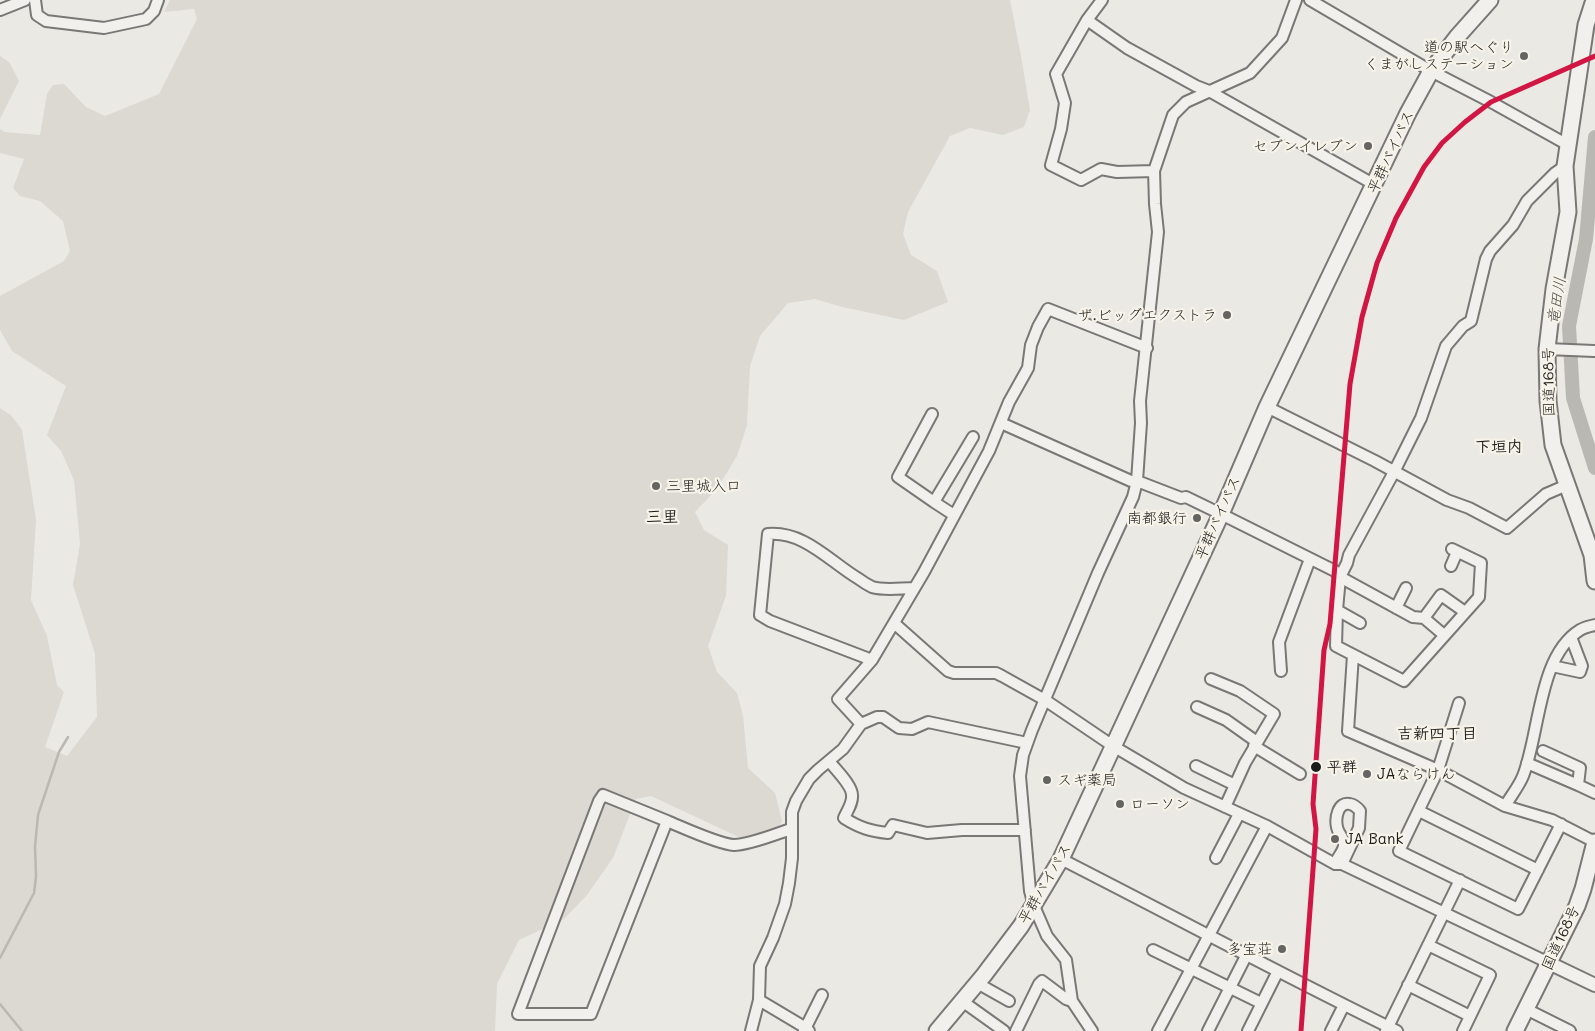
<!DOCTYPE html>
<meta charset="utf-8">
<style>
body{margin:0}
canvas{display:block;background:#eae9e4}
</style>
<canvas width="1595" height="1031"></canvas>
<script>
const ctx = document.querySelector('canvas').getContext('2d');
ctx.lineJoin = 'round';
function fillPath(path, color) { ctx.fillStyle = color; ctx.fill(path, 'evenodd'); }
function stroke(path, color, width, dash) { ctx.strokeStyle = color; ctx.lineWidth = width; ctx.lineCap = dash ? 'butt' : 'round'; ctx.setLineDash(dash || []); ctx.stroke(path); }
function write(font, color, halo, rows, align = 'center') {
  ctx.font = font + ' Mali,"Klee One",sans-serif'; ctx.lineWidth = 4.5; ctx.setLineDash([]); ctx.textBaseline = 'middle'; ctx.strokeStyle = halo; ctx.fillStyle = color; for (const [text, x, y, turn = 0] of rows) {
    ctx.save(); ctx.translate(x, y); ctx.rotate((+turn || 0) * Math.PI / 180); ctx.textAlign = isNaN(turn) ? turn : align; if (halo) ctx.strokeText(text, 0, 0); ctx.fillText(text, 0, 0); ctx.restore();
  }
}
fillPath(new Path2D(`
 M170,0H1010L1021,56L1030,110L1024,127L1003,135L970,128L950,136L908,212L903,234L911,255L937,271L948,302L904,320L842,307L815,299L788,303L760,336L750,366L747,425L737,456L717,489L695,512L704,530L728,545L726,596L708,646L717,672L737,693L743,716L748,768L775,793L782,821L771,839H743L651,796L636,799L613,858L587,895L564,919L519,940L497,984L495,1031H0V408L11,415L22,430L36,520L31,600L47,636L57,685L64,692L45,747L67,756L97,717L95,654L73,585L80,544L74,480L61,451L47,435L66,386L12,351L0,330V296L64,261L70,251L63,221L40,201L20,196L13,188L24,159L0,153V129L5,132L40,135L47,94L53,85L64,84L86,107L105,116L159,94L197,19L194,9L164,12Z
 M0,56L10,63L19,81L0,119Z`), '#dbd9d2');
stroke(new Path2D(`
 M0,958L34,893L36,877L35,847L38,815L59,752L68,737
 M0,1004L22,1031`), '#bab8b2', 2.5);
stroke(new Path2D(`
 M1595,137L1586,239L1569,326L1573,398L1595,468`), '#bab8b2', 14);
const minor = new Path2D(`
 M35,0L37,15L46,21L104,28L146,19L154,11L158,0
 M1102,0L1087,20L1056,74L1065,103L1061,129L1051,165L1081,180L1101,169L1117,172L1154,171L1173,115L1186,102L1250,73L1282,38L1296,0
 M1310,0L1431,71L1491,102L1568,145
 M0,10L25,0
 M1087,20L1127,48L1196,86L1209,91L1375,185
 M1547,349L1594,351
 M1267,407L1375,461L1447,500L1469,508L1507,528L1546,494L1567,485
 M932,414L898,477L934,502
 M1001,423L1131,481H1137L1181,498L1186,497L1221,514L1335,571L1340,577L1413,617L1424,618L1444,635
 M954,515L934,502L973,437
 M1452,549L1481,563L1479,597L1404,681L1336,646L1337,610L1340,577L1347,563L1349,555L1394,472L1421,418L1446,346L1463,326L1471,321L1486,259L1490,251L1513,225L1527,201L1555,173L1565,166
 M1451,566L1457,552
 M1396,608L1406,588
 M1337,610L1360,623
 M1424,618L1441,595L1465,612
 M894,623L948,671L954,673H996L1002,676L1045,700L1113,746L1184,788L1267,826L1335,864H1342L1549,963
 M1353,655L1348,731L1438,770L1505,806L1552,820L1595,842
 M872,660L770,621L760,615L768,534C805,531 830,562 859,579C863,582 868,585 872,587C885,591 901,588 914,588
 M1552,666L1580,672L1582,666L1571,637
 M1281,671L1279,642L1310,559
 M1211,679L1240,691L1274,714L1245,763L1225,807
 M1459,703L1438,770L1399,851L1518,909L1561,824
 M1197,707L1226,720L1257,742
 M861,724L877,717H883L899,728L912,729L928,722L1027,743
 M1254,746L1300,774
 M1543,751L1580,768L1578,785L1595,793
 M829,761C835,769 852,785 852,795C853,803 847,811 844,818C860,828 870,831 888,833L893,825L927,833L962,830H1025
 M1527,763L1578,785
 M1196,766L1235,785
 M603,795L667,821L591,1014H518L599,801Z
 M1505,806C1511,796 1519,786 1523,776C1540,733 1538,656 1580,630C1585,627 1590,626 1595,625
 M1419,811L1538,870
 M667,821C684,828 718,844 734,845C749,845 776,834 791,829
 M1216,858L1239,814
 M1061,859C1173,916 1284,976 1397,1031
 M1335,864C1337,858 1343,852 1344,846C1345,838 1338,834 1337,827C1335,818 1338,801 1350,804C1355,805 1357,807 1360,811L1359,828L1342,864
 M1428,945L1490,975L1463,1031
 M1153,950L1261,1003
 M977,983L1009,1001
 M1408,985L1470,1016
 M759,1000L806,1028L809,1031
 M962,1001L1004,1031
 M1526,1009L1570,1031
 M751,1031L759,1000L760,966L773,938L785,904L789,883L792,858V812L796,801L809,779L818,770L843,749L861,724L838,699L872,660L924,572L989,451L1009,402L1028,368L1031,345L1038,327L1048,309L1147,348
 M804,1031L822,995
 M1016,1031L1039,984L1042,981L1066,999L1072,1001
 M1092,1031L1072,1001L1066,960L1047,936L1034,906L1030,891L1020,776L1023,755L1032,730L1098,573L1133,497L1137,481L1141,423L1140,401L1158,232L1155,204L1154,170
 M1158,1031L1267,826
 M1208,1031L1247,954
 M1248,1031L1278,971
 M1331,1031L1344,1005
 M1386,1031L1460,880`);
const major = new Path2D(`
 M1549,963L1595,985`);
const highway = new Path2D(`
 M1594,0L1586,25L1565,166L1568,212L1554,289L1547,349L1548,401L1553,445L1592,555L1595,581
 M937,1031L984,975L1021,926L1061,859L1221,514L1267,407L1408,113L1431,71L1457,37L1490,0
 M1515,1031L1577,906L1583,889L1595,842`);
stroke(minor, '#797876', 14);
stroke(major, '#797876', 16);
stroke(highway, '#797876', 19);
stroke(minor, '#f1f0ec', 10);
stroke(major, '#f1f0ec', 12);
stroke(highway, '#f1f0ec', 15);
stroke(new Path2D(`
 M1301,1031L1316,829L1313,804L1324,650L1330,624L1350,384L1362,317L1377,263L1396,218L1424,167L1442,143L1465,122L1491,102L1595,56`), '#d21644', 5);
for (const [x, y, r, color] of [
 [1524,56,5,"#646462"],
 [1368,146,5,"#646462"],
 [1227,315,5,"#646462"],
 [656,486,5,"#646462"],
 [1197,518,5,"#646462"],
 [1316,767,6,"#1c1c1c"],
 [1367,774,5,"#646462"],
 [1047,780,5,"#646462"],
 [1120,804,5,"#646462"],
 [1335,839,5,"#646462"],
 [1282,949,5,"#646462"]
]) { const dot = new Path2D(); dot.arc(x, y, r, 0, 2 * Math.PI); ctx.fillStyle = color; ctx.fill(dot); stroke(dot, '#f7f3e8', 2); }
write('15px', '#1c1c1c', '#f7f3e8', [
 ["道の駅へぐり",1514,47],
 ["くまがしステーション",1514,64],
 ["セブンイレブン",1358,146],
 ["ザ.ビッグエクストラ",1217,315],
 ["三里城入口",666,486,"left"],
 ["南都銀行",1187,518],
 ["JAならけん",1377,774,"left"],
 ["スギ薬局",1057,780,"left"],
 ["ローソン",1130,804,"left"],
 ["JA Bank",1345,839,"left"],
 ["多宝荘",1272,949]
], 'right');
write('15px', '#1c1c1c', '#f7f3e8', [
 ["平群バイパス",1391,152,-65],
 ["国道168号",1549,382,-91],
 ["平群バイパス",1218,518,-66],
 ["平群バイパス",1045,884,-60],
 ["国道168号",1561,938,-65]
]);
write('bold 15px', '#1c1c1c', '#f7f3e8', [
 ["平群",1327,767]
], 'left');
write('italic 16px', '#535250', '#f7f3e8', [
 ["竜田川",1557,301,-81]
]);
write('bold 16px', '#1c1c1c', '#f7f3e8', [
 ["下垣内",1499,447],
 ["三里",662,517],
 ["吉新四丁目",1437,734]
]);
</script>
